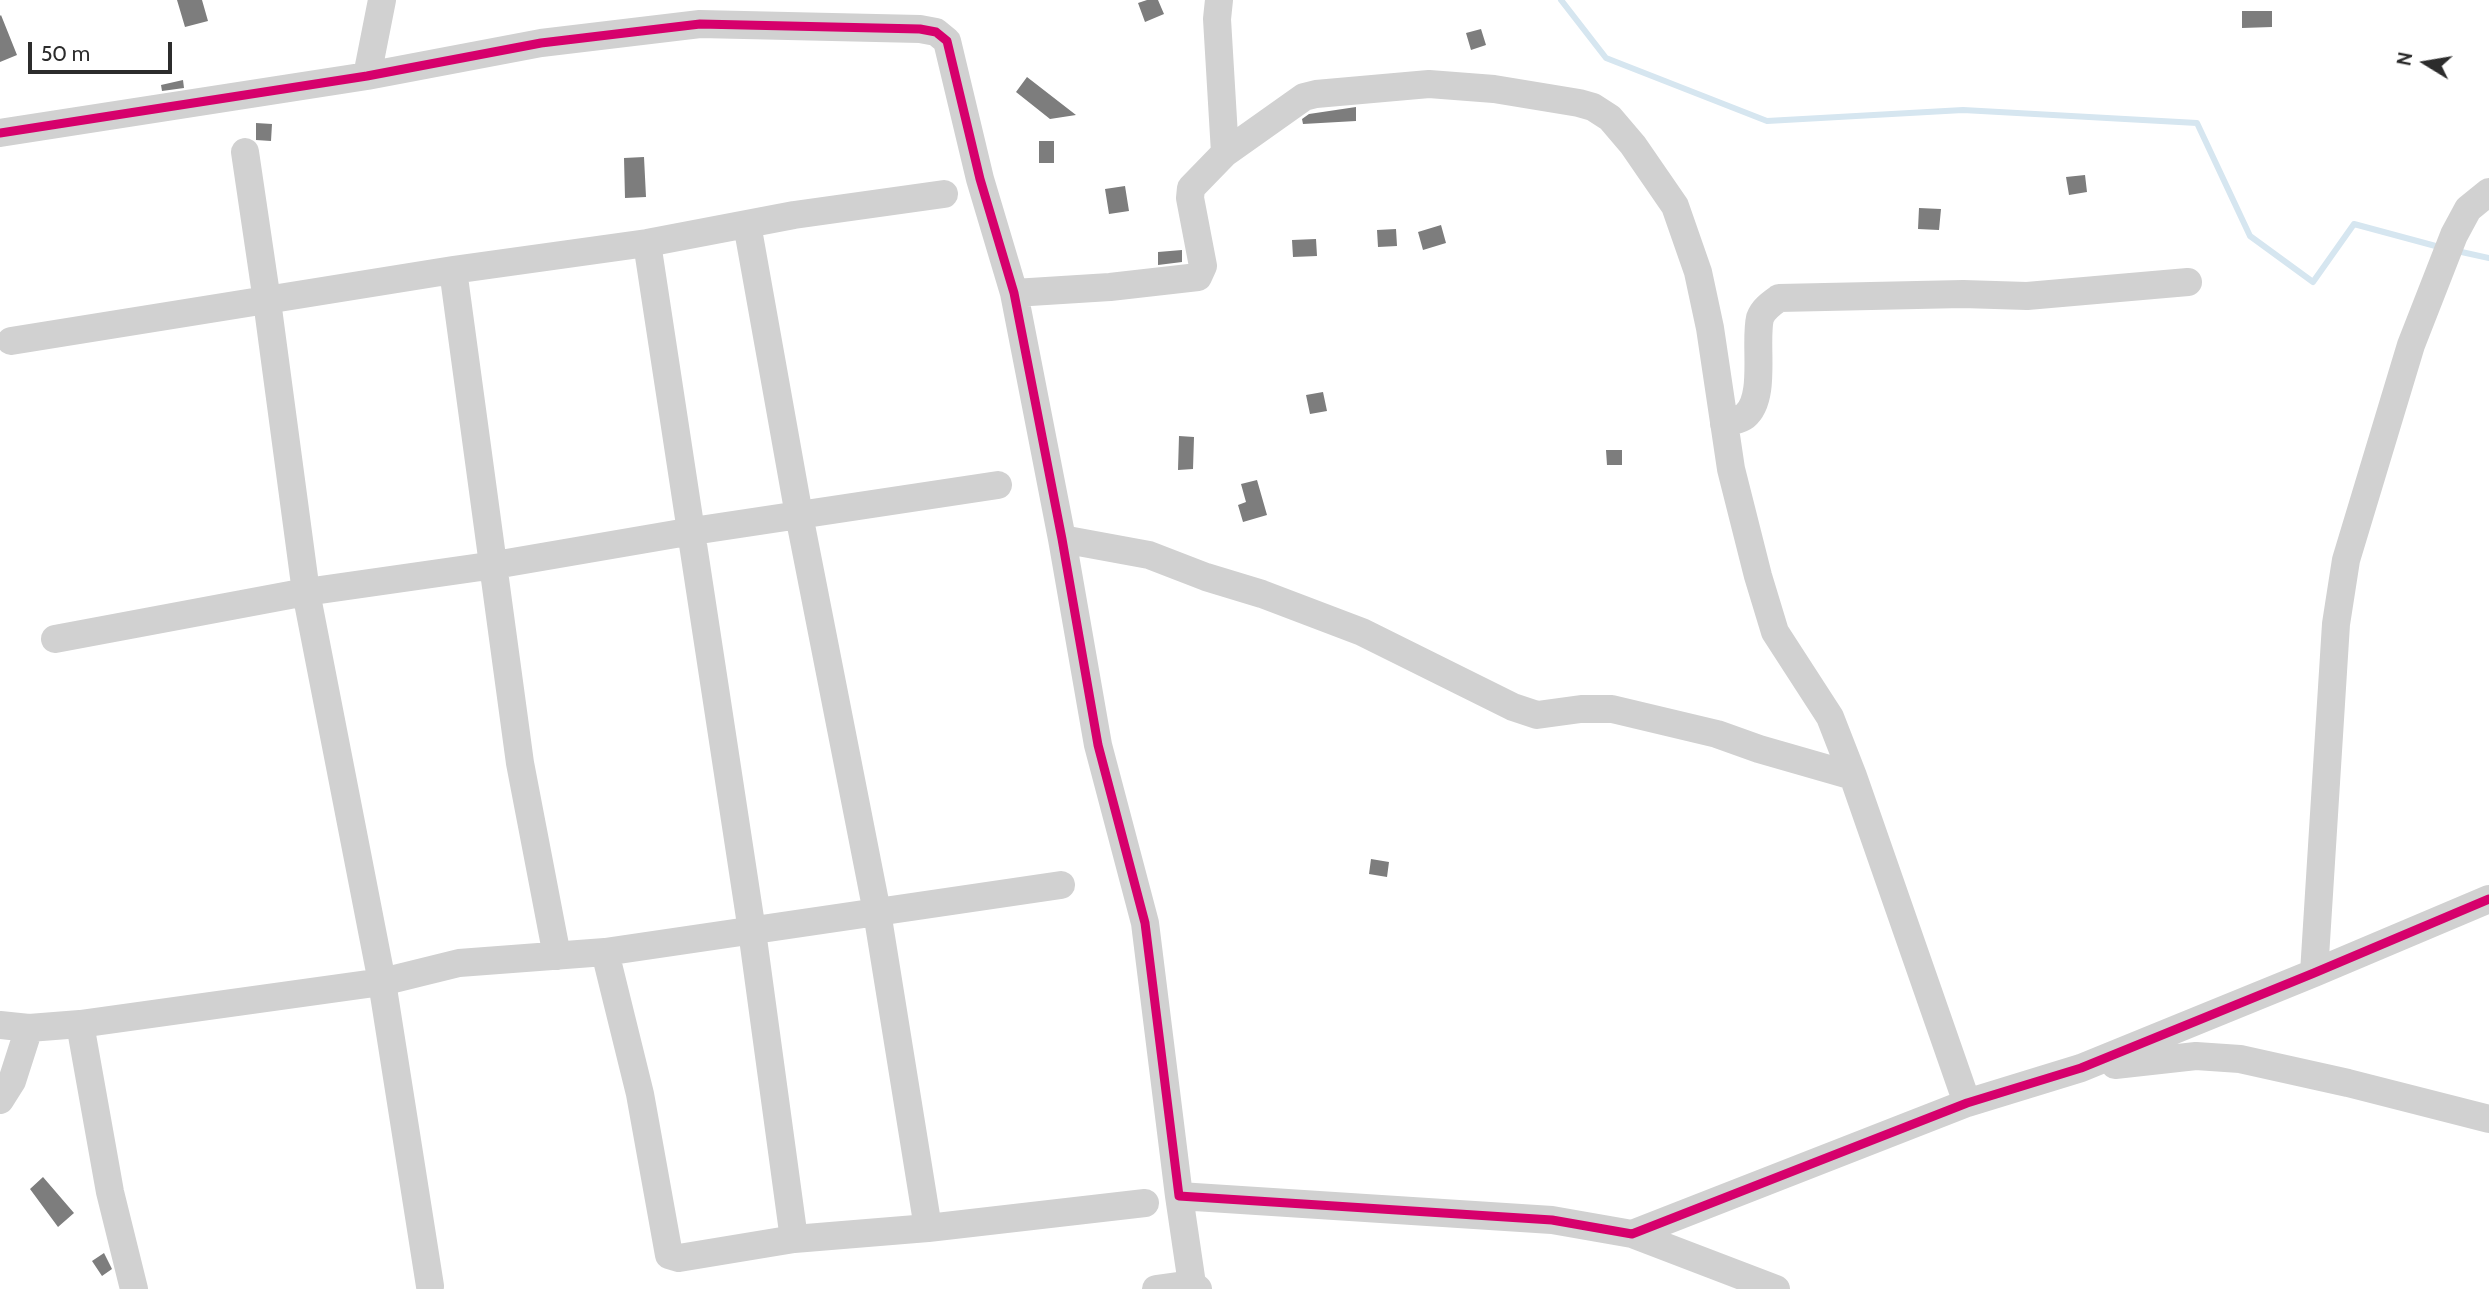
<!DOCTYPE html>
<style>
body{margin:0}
#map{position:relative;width:2489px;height:1289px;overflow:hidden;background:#fff;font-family:Cabin,sans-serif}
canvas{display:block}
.north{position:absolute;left:2391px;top:28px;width:70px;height:70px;-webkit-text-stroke:5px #fff;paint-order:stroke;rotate:281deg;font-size:19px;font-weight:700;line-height:28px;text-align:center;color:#2c2c2c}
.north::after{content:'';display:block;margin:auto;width:24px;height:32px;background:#2c2c2c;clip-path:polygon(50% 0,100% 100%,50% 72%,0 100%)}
.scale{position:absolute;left:28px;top:42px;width:144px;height:32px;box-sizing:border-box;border:4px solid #2c2c2c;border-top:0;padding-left:9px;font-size:21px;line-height:24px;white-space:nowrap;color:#2c2c2c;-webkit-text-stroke:5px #fff;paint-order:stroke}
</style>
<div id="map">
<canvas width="2489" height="1289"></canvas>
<div class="north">N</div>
<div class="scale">50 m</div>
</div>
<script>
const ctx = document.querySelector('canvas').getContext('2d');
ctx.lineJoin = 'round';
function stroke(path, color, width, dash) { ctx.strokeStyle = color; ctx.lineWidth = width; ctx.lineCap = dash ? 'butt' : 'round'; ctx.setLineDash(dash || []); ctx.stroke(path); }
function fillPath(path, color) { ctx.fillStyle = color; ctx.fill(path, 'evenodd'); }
stroke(new Path2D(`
 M1561,0L1606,58L1767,121L1963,110L2197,123L2250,236L2313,282L2354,224L2443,248
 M2457,251L2489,258`), '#d6e6f0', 6);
fillPath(new Path2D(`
 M177,0H202L208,21L185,27Z
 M1147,0H1158L1164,14L1145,22L1138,3Z
 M2242,11H2272V27L2242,28Z
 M1,15L17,55L0,62V16Z
 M1481,29L1486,45L1471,50L1466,33Z
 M1027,77L1076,115L1050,119L1016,92Z
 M183,80L184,88L162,91L161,85Z
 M1356,107V121L1303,124L1302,119L1309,114Z
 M256,123L272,124L271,141L256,140Z
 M1039,141H1054V163H1039Z
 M644,157L646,197L625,198L624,158Z
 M2085,175L2087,192L2069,195L2066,177Z
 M1125,186L1129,211L1109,214L1105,189Z
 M1919,208L1941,209L1939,230L1918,229Z
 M1441,225L1446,243L1423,250L1418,232Z
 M1396,229L1397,246L1378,247L1377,230Z
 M1316,239L1317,256L1293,257L1292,240Z
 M1182,250V262L1158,265V252Z
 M1323,392L1327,411L1310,414L1306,395Z
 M1179,436L1194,437L1193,469L1178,470Z
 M1606,450H1622V465H1607Z
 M1257,480L1267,515L1243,522L1238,505L1246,502L1241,484Z
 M1371,859L1389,862L1387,877L1369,874Z
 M43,1177L74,1213L58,1227L30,1189Z
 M104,1253L112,1269L102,1276L92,1261Z`), '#7d7d7d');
stroke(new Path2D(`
 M1219,0L1217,19L1225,153
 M367,76L382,0
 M0,133L367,76L541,43L700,24L920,29L936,32L947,41L980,179L1014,293L1062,539L1098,745L1145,923L1179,1196L1552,1220L1632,1234L1967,1103L2081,1068L2314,973L2489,899
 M245,152L267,301L306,592L382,982L430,1286
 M747,224L799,515L877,912L928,1228
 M647,243L752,931L794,1239
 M453,270L520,763L557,956
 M1014,293L1110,287L1198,277L1203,266L1190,198L1191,188L1225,153L1304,97L1316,94L1429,84L1494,89L1579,103L1593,107L1610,118L1633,145L1675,206L1698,272L1710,328L1731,469L1758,576L1775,632L1830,717L1853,776L1967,1103
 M11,341L453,270L647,243L794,215L944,194
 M1724,424C1730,421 1740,420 1745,416C1767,398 1754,343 1760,318C1763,309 1772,303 1779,298L1963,294L2027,296L2188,282
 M1062,539L1149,555L1206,577L1262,594L1362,632L1513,707L1537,715L1581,709H1612L1717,734L1759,749L1853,776
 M55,639L306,592L495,565L693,531L998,485
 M605,952L640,1094L669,1255L679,1258L794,1239L928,1228L1145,1203
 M2314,973L2336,624L2346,560L2411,345L2454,235L2468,209L2489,192
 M80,1024L382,982L459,963L605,952L1061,885
 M0,1025L29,1028L80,1024L110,1192L134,1289
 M2115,1065L2196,1056L2240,1059L2348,1083L2489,1119
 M0,1100L12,1081L29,1028
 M1179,1196L1192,1284L1198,1289
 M1632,1234L1776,1289
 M1156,1289L1192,1284`), '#d1d1d1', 28);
stroke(new Path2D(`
 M0,133L367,76L541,43L700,24L920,29L936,32L947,41L980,179L1014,293L1062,539L1098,745L1145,923L1179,1196L1552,1220L1632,1234L1967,1103L2081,1068L2314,973L2489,899`), '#d6006c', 9);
</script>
